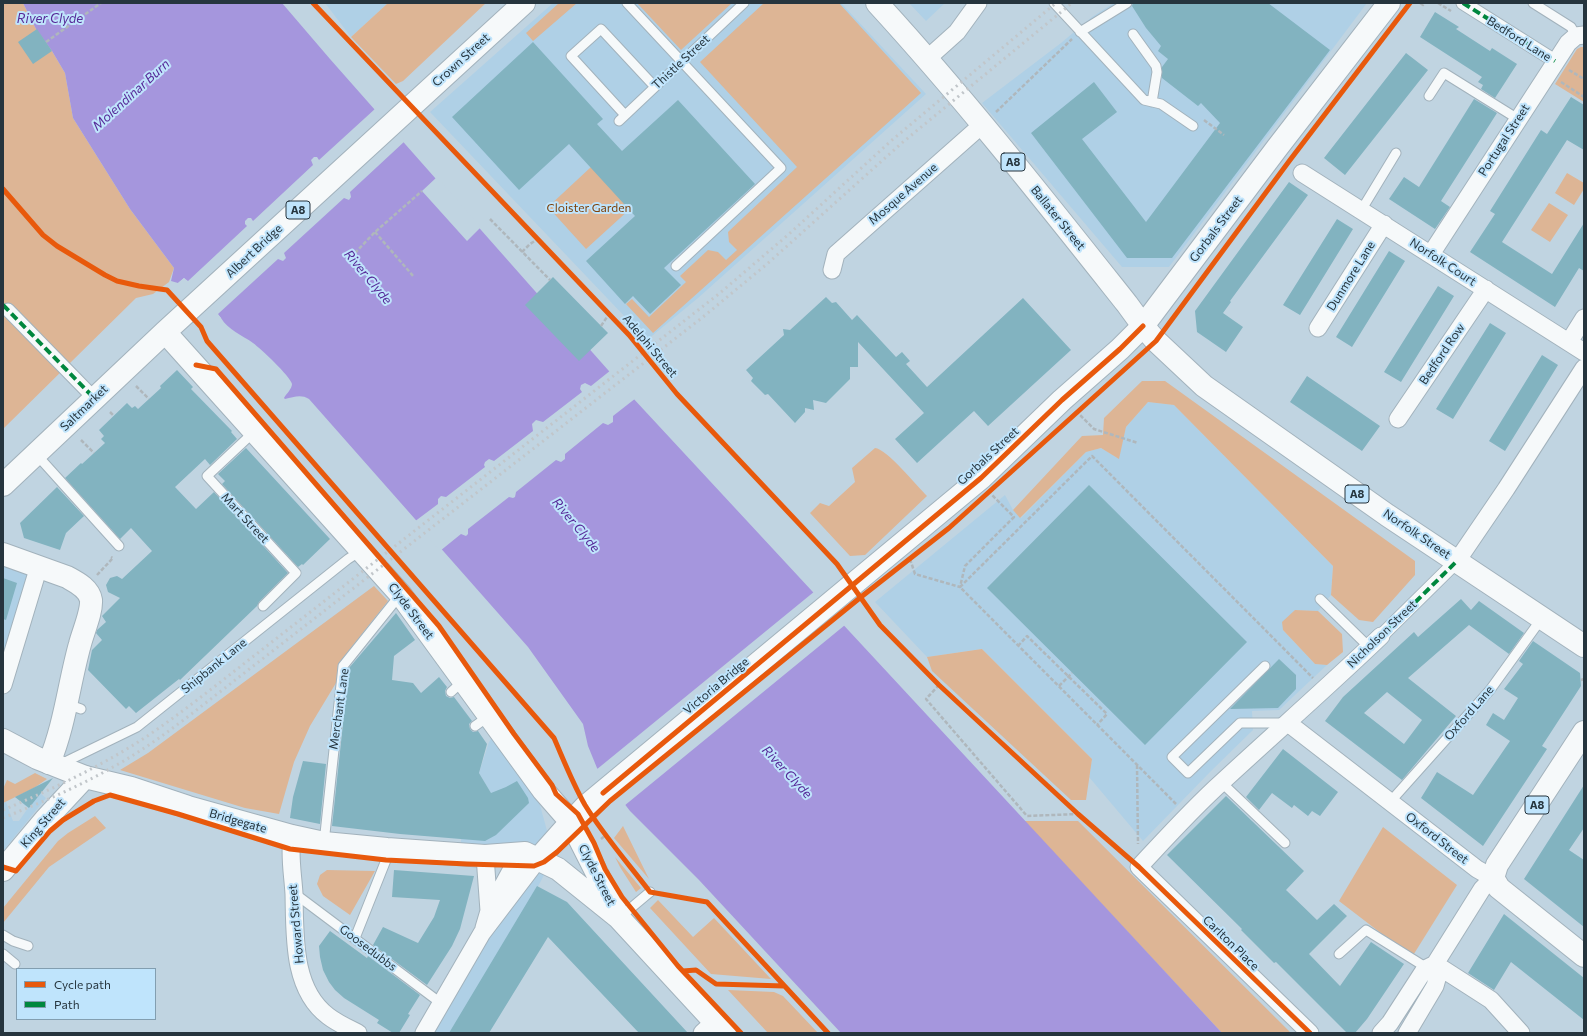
<!DOCTYPE html>
<style>
body{margin:0}
#map{position:relative;width:1587px;height:1036px;overflow:hidden;background:#c0d4e1;font-family:Commissioner,sans-serif}
canvas{display:block}
.frame{position:absolute;inset:0;border:4px solid #26353e;pointer-events:none}
.legend{position:absolute;left:16px;top:968px;width:140px;height:52px;box-sizing:border-box;background:#bfe4fc;border:1px solid #829eb0;margin:0;padding:5px 7px;list-style:none;font-size:12px;color:#26353e}
.legend li{display:flex;align-items:center;gap:8px;height:20px}
.legend b{width:20px;border:1px solid #829eb0}
</style>
<div id="map">
<canvas width="1587" height="1036"></canvas>
<div class="frame"></div>
<ul class="legend">
<li><b style="height:5px;background:#e8590c"></b>Cycle path</li>
<li><b style="height:5px;background:#00873e"></b>Path</li>
</ul>
</div>
<script>
const ctx = document.querySelector('canvas').getContext('2d');
ctx.lineJoin = 'round';
function fillPath(path, color) { ctx.fillStyle = color; ctx.fill(path, 'evenodd'); }
function stroke(path, color, width, dash) { ctx.strokeStyle = color; ctx.lineWidth = width; ctx.lineCap = dash ? 'butt' : 'round'; ctx.setLineDash(dash || []); ctx.stroke(path); }
function write(font, color, halo, rows, align = 'center') {
  ctx.font = font + ' Commissioner,sans-serif'; ctx.lineWidth = 4; ctx.setLineDash([]); ctx.textBaseline = 'middle'; ctx.strokeStyle = halo; ctx.fillStyle = color; for (const [text, x, y, turn = 0] of rows) {
    ctx.save(); ctx.translate(x, y); ctx.rotate((+turn || 0) * Math.PI / 180); ctx.textAlign = isNaN(turn) ? turn : align; if (halo) ctx.strokeText(text, 0, 0); ctx.fillText(text, 0, 0); ctx.restore();
  }
}
fillPath(new Path2D(`
 M325,3H388L351,37Z
 M553,3H841L926,94L698,298L647,340L430,112Z
 M909,3H945L926,21Z
 M1114,3H1367L1169,267H1122L982,103L1061,43L1092,17Z
 M1148,402L1174,405L1333,566L1331,595L1318,611L1295,610L1283,630L1315,664L1327,665L1279,710L1252,711L1253,730L1211,771L1143,841L1089,777L1092,759L982,649L927,657L875,602L1005,495L1013,510L1021,518L1086,452L1101,448L1118,458L1126,427Z
 M3,554L39,566L3,683Z
 M494,735L538,798L554,856L461,1033H423L539,859L461,854V839L467,812L492,795L479,773L489,742Z
 M34,788L46,798L3,851V803L6,802L13,821H19L28,808L15,797Z`), '#afd0e6');
fillPath(new Path2D(`
 M3,3H23L36,29L52,51L65,73L73,118L130,209L174,268L169,282L153,294L136,298L3,429Z
 M388,3H486L403,81L396,84L351,37Z
 M559,3H577L533,41L526,33Z
 M637,3H732L681,50Z
 M764,3H839L921,93L653,333L626,304L632,299L649,317L686,282L680,276L708,250L718,252L726,260L737,250L729,242L728,232L797,167L700,62Z
 M1581,47H1584V102L1555,84L1577,49Z
 M591,167L630,209L586,249L548,207Z
 M1567,173L1584,183V189L1574,205L1555,193Z
 M1549,203L1568,215L1550,242L1531,230Z
 M1142,381H1165L1415,561V575L1373,622L1359,620L1331,595L1333,566L1174,405L1148,402L1126,427L1119,459L1101,448L1086,452L1020,518L1013,510L1082,436L1103,435L1104,418Z
 M875,448C887,449 917,486 927,496L865,555L850,556L810,513L820,503L829,506L855,482L852,468Z
 M374,586L388,601L338,664L336,683L310,726L294,762L279,814L245,808L120,770L148,753Z
 M1295,610L1318,611L1342,634L1343,652L1327,665L1315,664L1283,630L1282,622Z
 M982,649L1092,759L1086,800H1071L932,671L927,657Z
 M35,773L47,779L34,788L3,803V789L7,780L15,784Z
 M95,816L106,828L49,867L3,923V908L58,841L68,833Z
 M1024,821H1078L1291,1033H1222Z
 M623,826L649,879L614,838Z
 M1383,827L1457,885L1412,957L1339,901Z
 M615,857L641,888L636,892L620,867Z
 M327,870L375,871L350,915L323,896L317,884L320,875Z
 M658,900L693,937L714,918L771,979L711,974L650,908Z
 M728,990L774,992L783,996L818,1033H768Z`), '#ddb595');
fillPath(new Path2D(`
 M23,3H282L330,59L542,299L577,335L632,397L1222,1033H841L699,880L630,811L597,768L588,746L583,724L528,647L309,399C301,394 294,397 285,399L284,398C286,394 292,389 292,384C290,376 261,349 253,343C242,335 228,330 221,318L184,278L178,283L171,281L174,268L130,209L73,118L65,73L52,51L36,29Z`), '#a596dd');
fillPath(new Path2D(`
 M376,108L405,141L350,192L351,197L349,200L344,198L284,253L286,258L283,261L278,259L218,314L221,318L220,319L184,281L179,285L178,283L184,278L188,281L247,226L245,224V221L248,218H251L253,221L313,165L311,160L314,157H317L319,160Z
 M437,177L481,227L467,241L422,191Z
 M611,370L636,398L613,416V422L608,425L603,423L565,454V459L561,462L556,460L516,492L515,497L513,498L509,497L468,529V534L466,536L461,534L440,551L414,522L438,504V499L441,496L446,497L485,467L484,465L485,462L489,459L494,461L533,431L532,424L536,420L543,422L582,392L580,389L581,385L585,383L591,386Z
 M815,591L845,625L624,806L596,770Z`), '#c0d4e1');
fillPath(new Path2D(`
 M1133,3H1268L1330,50L1172,258H1127L1031,133L1094,82L1117,112L1082,139L1146,222L1220,123L1201,103L1198,106L1162,78V67L1168,59L1158,51L1161,46L1146,28L1132,6Z
 M1435,12L1459,27L1456,29L1490,51L1492,48L1517,64L1495,98L1481,89L1483,85L1478,82L1482,77L1420,37Z
 M37,29L52,51L33,64L18,42Z
 M533,42L603,119L597,124L622,151L678,100L755,184L664,268L681,285L650,314L633,296L625,304L586,261L635,216L569,144L519,190L452,117Z
 M1406,53L1428,70L1345,175L1324,158Z
 M1571,97L1584,105V150L1567,140L1502,242L1552,274L1584,223V271L1579,268L1555,307L1470,252L1495,214L1490,211L1541,130L1547,134Z
 M1474,99L1497,113L1441,201L1450,207L1435,229L1389,199L1404,177L1419,187Z
 M1289,182L1308,195L1230,301L1231,302L1223,313L1243,327L1226,352L1197,332L1195,311Z
 M1337,219L1353,229L1300,315L1283,305Z
 M1389,251L1405,261L1352,347L1336,337Z
 M553,277L608,333L579,361L525,305Z
 M1438,286L1454,296L1401,382L1384,372Z
 M826,297L832,303L836,302L852,320L857,315L896,357L902,352L910,361L906,364L927,387L1023,298L1071,350L988,426L974,411L917,463L895,439L924,413L858,342V367H850V379L826,403L813,400L814,410L805,408V412L795,423L768,394L765,395L751,381L753,378L746,370L784,335L783,329L790,330Z
 M1490,323L1506,333L1453,419L1436,409Z
 M1542,355L1558,365L1505,451L1489,441Z
 M177,370L193,387L191,389L232,431L231,432L237,439L210,465L205,459L175,487L196,509L214,492L288,573L259,602L257,606L180,680L179,679L136,713L129,706L126,709L88,670L92,650L102,640L96,633L97,630L106,622L102,616L120,598L108,592L106,585L110,578L117,576L122,579L152,551L131,528L120,539L65,478L81,463L82,464L105,443L101,439L104,436L99,430L127,403L132,408L135,406L138,409L161,388L160,386Z
 M1307,376L1380,426L1362,451L1290,402Z
 M246,448L330,539L303,565L302,564L298,567L222,484L225,481L218,474Z
 M1089,485L1247,642L1145,745L987,588Z
 M57,487L84,516L66,533L60,550L24,538L20,523Z
 M3,578L17,583L6,620L3,619Z
 M1461,599L1471,610L1479,601L1524,633L1509,654L1469,625L1408,678L1456,716L1402,780L1325,721L1343,697L1414,632L1418,637ZM1387,692L1422,720L1404,744L1364,713Z
 M396,613L415,640L394,656L392,680L413,683L421,693L439,677L447,687L445,691L446,696L450,698L454,697L472,721L469,724L470,729L473,732L478,731L487,744L479,773L491,793L506,787L517,781L528,798L529,803L496,835L485,841L400,834L332,826L349,668Z
 M1533,641L1580,673L1581,686L1542,746L1547,749L1483,846L1421,798L1437,772L1473,795L1510,741L1486,725L1493,713L1504,720L1518,698L1504,689L1523,664L1519,661Z
 M1279,659L1296,675V689L1278,708L1230,709Z
 M1283,749L1338,792L1320,816L1312,811L1308,816L1294,805L1292,808L1272,793L1259,810L1246,797Z
 M303,761L326,764L320,824L290,818L293,797Z
 M53,778L29,808L15,797Z
 M1584,785V828L1569,850L1584,860V927L1524,879Z
 M1226,796L1304,871L1286,890L1317,920L1334,904L1347,916L1309,954L1340,986L1371,942L1404,964L1367,1019L1355,1033H1347L1276,962L1274,963L1241,930L1242,929L1167,855Z
 M394,870L474,876L460,929L452,946L427,985L373,945L383,927L418,943L434,917L440,900L392,897Z
 M537,886L567,902L688,1033H639L548,937L489,1033H449Z
 M1504,914L1584,978V1020L1511,962L1494,990L1468,973Z
 M330,931L367,958L368,956L420,995L408,1014L410,1015L399,1033H393L377,1023L379,1020L344,998L335,990L329,982L323,970L320,957L319,946Z`), '#82b3c0');
const service = new Path2D(`
 M627,3L781,168L676,266
 M1054,3L1144,100L1161,104L1193,126
 M1533,3L1571,27L1576,36
 M1080,32L1127,3
 M1133,34L1156,66L1157,72L1152,102
 M1429,96L1444,73L1518,119
 M625,115L571,56L601,29L655,87
 M619,121L744,3
 M1362,209L1396,153
 M255,431L207,476L296,573L263,606
 M36,454L119,546
 M1320,599L1369,647
 M1265,666L1172,757L1188,773L1240,723H1286
 M451,692L463,681
 M67,704L81,709
 M475,726L489,716
 M61,764L137,727L348,559L362,550
 M1221,782L1285,843
 M1390,802L1490,690L1542,618
 M324,843L343,666L400,595
 M294,893L442,1004
 M619,918L650,892
 M3,935L13,941L28,946
 M355,938L386,860L387,849
 M3,954L15,964
 M1339,954L1366,930L1427,968`);
const pedestrian = new Path2D(`
 M1463,3L1555,61
 M8,310L94,398
 M1381,636L1457,561`);
const minor = new Path2D(`
 M928,58L957,32L978,3
 M1302,173L1584,352
 M1431,254L1568,43L1576,36L1584,35
 M832,270L836,254L983,124
 M1318,328L1384,224
 M1569,342L1584,318
 M1398,419L1486,289
 M1457,561L1506,489L1584,368
 M3,685L39,566
 M1288,723L1477,869L1493,878L1482,889L1435,964L1427,968L1423,972L1390,1023L1381,1033
 M292,836C289,856 293,875 294,894C295,935 292,989 328,1016C337,1023 348,1028 358,1033
 M490,909L514,865L525,853
 M484,928L489,911L485,856
 M1435,964L1491,1000L1521,1033
 M424,1033L482,933L539,858
 M702,1033L714,1022
 M1310,1033L1139,867C1166,838 1192,809 1222,782C1275,733 1329,686 1381,636
 M1407,1033L1435,986L1437,979L1435,964`);
const tertiary = new Path2D(`
 M3,554L67,577C76,582 89,588 91,600C92,612 83,632 80,644C69,683 65,725 49,763
 M3,870L45,820L85,777`);
const primary = new Path2D(`
 M877,3C965,99 1046,202 1127,304L1143,326L1156,341L1204,386L1387,515L1584,646
 M165,332L401,595L543,790L571,822L616,911
 M3,485L165,332L524,3
 M1584,732L1497,865L1493,878L1499,888L1584,956
 M3,740L37,758L85,777L131,788L188,807L292,836L324,843L387,849L485,856L525,853L558,869L619,918L725,1033
 M539,858L571,822L586,806L981,478L1062,400L1120,349L1143,326L1277,148L1389,3`);
stroke(service, '#a2b2bc', 11);
stroke(pedestrian, '#a2b2bc', 15);
stroke(minor, '#a2b2bc', 19);
stroke(tertiary, '#a2b2bc', 24);
stroke(primary, '#a2b2bc', 24);
stroke(new Path2D(`
 M1420,3L1423,5L1424,3
 M1438,3L1451,11
 M46,42L101,3
 M1569,70L1584,79
 M1561,82L1584,97
 M996,112L1072,39
 M1204,120L1224,135
 M490,219L550,280
 M375,232L414,277
 M522,252L530,244L538,239
 M355,253L375,232L422,191
 M601,326L609,314
 M136,386L149,399
 M1076,411L1094,429L1138,443
 M110,412L113,415
 M81,440L94,453
 M910,559L915,574L960,587L965,566L1014,517L991,494
 M97,575L113,558L111,557
 M1018,646L1027,636L1107,714L1097,725
 M1581,680L1584,679
 M939,685L926,699L1027,816L1078,814
 M1059,686L1072,673
 M1137,765L1138,844
 M1176,804L960,587L1092,456L1313,678
 M601,839L606,835`), '#afb7bc', 2.5, [4, 2]);
stroke(service, '#f6f9fa', 9);
stroke(pedestrian, '#f6f9fa', 13);
stroke(minor, '#f6f9fa', 17);
stroke(tertiary, '#f6f9fa', 22);
stroke(primary, '#f6f9fa', 22);
stroke(new Path2D(`
 M3,810C48,791 93,770 135,744C162,727 188,707 214,687L720,293L789,234L892,140L1056,3
 M3,818C40,803 78,787 113,767C142,751 168,732 194,712L703,317L767,264L903,142L1072,3`), '#c1c6ca', 3, [2, 4]);
stroke(new Path2D(`
 M1463,3L1555,61
 M3,305L94,398
 M1381,636L1457,561`), '#00873e', 4, [8, 4]);
stroke(new Path2D(`
 M313,3L629,335L677,394L837,564L880,625L939,685L1078,814L1139,867L1310,1033
 M3,189L43,235L57,246L105,275L117,281L139,286L167,290L201,327L207,341L554,738C564,761 573,784 585,805C604,836 628,863 650,892L707,902L828,1033
 M196,365L216,369L439,626L514,734L552,785L556,794L578,814L594,843L605,869L622,897L678,966L741,1033
 M603,793L981,478L1062,400L1120,349L1143,326
 M3,867L16,871L50,831L63,820L94,801L110,795L178,814L290,849L386,860L467,864L534,866L544,862L557,852L610,801L861,597L949,528L1156,341L1290,160L1410,3
 M683,971L696,970L716,984L784,986`), '#e8590c', 5);
for (const [x, y, w] of [
 [1013,162,24],
 [298,210,24],
 [1357,494,24],
 [1537,805,24]
]) { const box = new Path2D(); box.roundRect(x - w / 2, y - 9, w, 18, 3); ctx.fillStyle = '#bfe4fc'; ctx.fill(box); stroke(box, '#26353e', 1); }
write('bold 11px', '#26353e', null, [
 ["A8",1013,162],
 ["A8",298,210],
 ["A8",1357,494],
 ["A8",1537,805]
]);
write('12px', '#26353e', '#bfe4fc', [
 ["Bedford Lane",1519,39,32],
 ["Crown Street",461,60,-42],
 ["Thistle Street",681,62,-43],
 ["Portugal Street",1504,140,-57],
 ["Mosque Avenue",903,194,-41],
 ["Ballater Street",1058,218,51],
 ["Gorbals Street",1216,229,-53],
 ["Albert Bridge",254,251,-43],
 ["Norfolk Court",1443,262,33],
 ["Dunmore Lane",1351,276,-58],
 ["Adelphi Street",650,346,50],
 ["Bedford Row",1442,354,-56],
 ["Saltmarket",84,408,-44],
 ["Gorbals Street",988,456,-43],
 ["Mart Street",245,518,47],
 ["Norfolk Street",1417,534,34],
 ["Clyde Street",411,611,53],
 ["Nicholson Street",1382,634,-44],
 ["Shipbank Lane",214,666,-39],
 ["Victoria Bridge",716,686,-40],
 ["Merchant Lane",339,709,-82],
 ["Oxford Lane",1469,713,-49],
 ["Bridgegate",238,821,16],
 ["King Street",43,823,-49],
 ["Oxford Street",1437,838,38],
 ["Clyde Street",597,875,63],
 ["Howard Street",296,924,-95],
 ["Carlton Place",1231,943,44],
 ["Goosedubbs",368,948,37]
]);
write('12px', '#7d420b', '#bfe4fc', [
 ["Cloister Garden",589,208]
]);
write('italic 13px', '#562998', '#bfe4fc', [
 ["River Clyde",50,19],
 ["Molendinar Burn",131,95,-42],
 ["River Clyde",368,277,50],
 ["River Clyde",576,525,50],
 ["River Clyde",787,772,47]
]);
</script>
